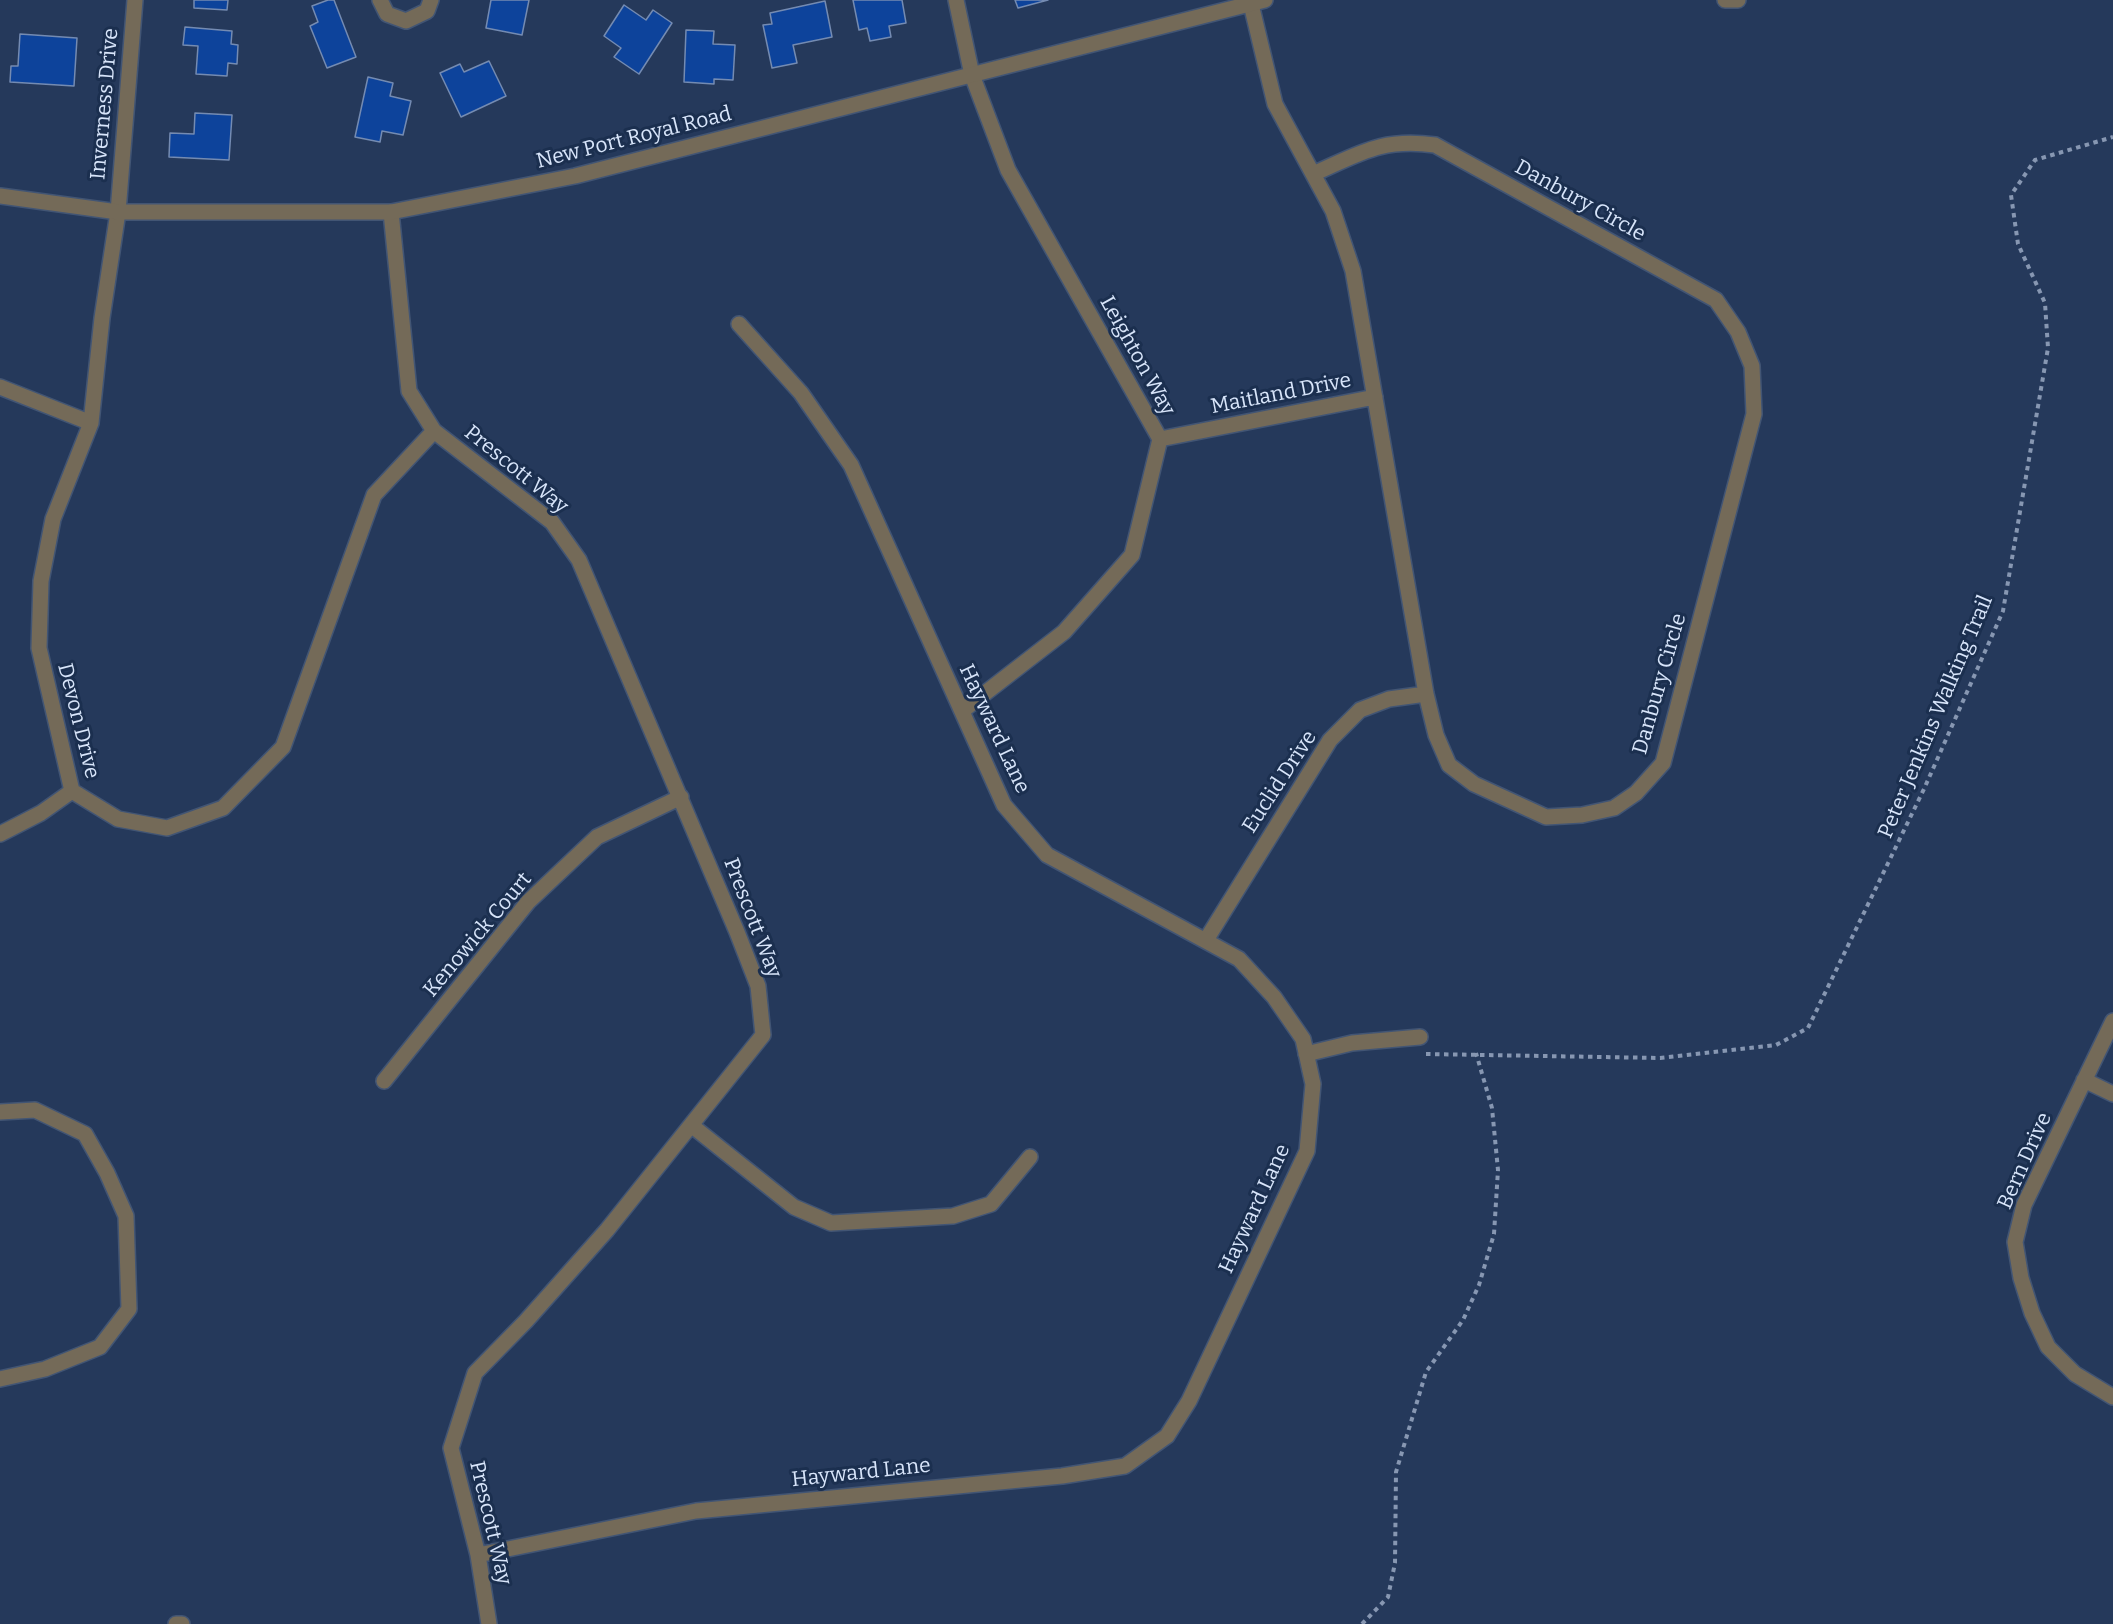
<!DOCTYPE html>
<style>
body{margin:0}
canvas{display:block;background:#25395b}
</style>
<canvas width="2113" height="1624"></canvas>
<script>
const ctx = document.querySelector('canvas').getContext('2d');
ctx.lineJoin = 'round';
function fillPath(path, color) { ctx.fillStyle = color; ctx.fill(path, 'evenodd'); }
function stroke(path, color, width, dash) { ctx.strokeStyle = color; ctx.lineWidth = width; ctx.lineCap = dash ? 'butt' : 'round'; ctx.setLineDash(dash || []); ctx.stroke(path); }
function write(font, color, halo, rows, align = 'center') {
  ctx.font = font + ' Bitter,serif'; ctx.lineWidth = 6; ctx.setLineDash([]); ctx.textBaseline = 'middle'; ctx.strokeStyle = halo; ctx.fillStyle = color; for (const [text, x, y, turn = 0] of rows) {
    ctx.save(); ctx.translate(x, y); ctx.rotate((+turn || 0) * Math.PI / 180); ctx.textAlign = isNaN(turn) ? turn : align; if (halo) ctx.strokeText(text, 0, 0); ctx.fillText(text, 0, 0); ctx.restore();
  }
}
const building = new Path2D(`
 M194,0H228L227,10L194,8Z
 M328,0H334L356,57L327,68L310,26L318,22L312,6Z
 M491,0H529L522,35L486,28Z
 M853,0H902L906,23L889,26L891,37L870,41L867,28L859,30Z
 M1015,0H1048L1018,8Z
 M825,1L832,37L793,45L797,63L772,68L763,25L772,24L770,13Z
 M624,5L646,20L653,10L672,23L639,74L614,57L621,48L604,36Z
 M185,27L232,31L231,44L238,45L237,64L228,63L227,76L196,74L198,46L183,45Z
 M686,30L714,31L713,44L735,45L733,80L714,79V84L684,82Z
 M20,34L77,38L74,86L10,82L11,66H18Z
 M489,61L506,96L461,117L440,73L460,64L464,72Z
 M368,77L393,83L390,96L411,101L403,135L382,131L380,142L355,137Z
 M195,113L232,115L229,160L169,157L170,133L194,134Z`);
fillPath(building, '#0d439b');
stroke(building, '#748bb2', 1.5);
const minor = new Path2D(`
 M135,0L118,212L102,318L91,423L53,519L41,581L39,648L72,791L118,819L167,828L223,808L283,747L374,495L434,431
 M380,0L387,14L406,21L427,11L431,0
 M956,0L972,75L1008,170L1160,439L1132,555L1064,632L962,711
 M1250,0L1275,104L1333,211L1353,271L1426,694L1436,735L1449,765L1474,784L1546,817L1582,815L1614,808L1636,793L1663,763L1754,414L1752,366L1738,332L1716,300L1435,145C1381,138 1361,153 1313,174
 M1725,0H1738
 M391,212L409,391L434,431L552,522L579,560L737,932L758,986L763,1035L607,1230L526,1321L475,1373L451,1448L478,1555L489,1624
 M0,387L91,423
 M1160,439L1375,397
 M0,834L41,813L72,791
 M1206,940L1330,740L1360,710L1389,699L1426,694
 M2113,1021L2024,1205L2015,1242L2021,1278L2032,1313L2048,1347L2075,1374L2113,1397
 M1306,1054L1352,1043L1420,1037
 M2084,1080L2113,1094
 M384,1081L528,902L597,837L681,797
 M0,1112L35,1110L85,1134L107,1173L126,1216L129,1309L100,1347L45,1369L0,1379
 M691,1125L794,1207L831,1223L953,1216L991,1204L1030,1157
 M478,1555L696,1511L1062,1476L1125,1466L1167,1436L1189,1401L1307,1151L1313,1084L1303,1039L1274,997L1239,959L1047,855L1004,805L851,465L801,393L739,324
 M176,1624H182`);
const tertiary = new Path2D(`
 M0,196L118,212H391L575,176L1265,0`);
stroke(minor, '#425574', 18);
stroke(tertiary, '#425574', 18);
stroke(new Path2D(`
 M1426,1054L1660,1058L1776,1045L1808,1028L1924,789L2003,611L2048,348L2045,303L2018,244L2011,195L2035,160L2113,137
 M1362,1624L1388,1597L1395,1563L1396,1472L1426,1372L1463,1320L1479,1285L1494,1234L1498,1170L1492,1108L1476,1053`), '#8797b2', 4, [4.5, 4.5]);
stroke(minor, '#746a58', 15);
stroke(tertiary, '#746a58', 15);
write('21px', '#d8e5fa', '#1b2f4f', [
 ["Inverness Drive",105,104,-85],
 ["New Port Royal Road",634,138,-14],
 ["Danbury Circle",1580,201,29],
 ["Leighton Way",1137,356,61],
 ["Maitland Drive",1281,394,-11],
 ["Prescott Way",516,470,39],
 ["Danbury Circle",1660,684,-74],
 ["Peter Jenkins Walking Trail",1936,717,-67],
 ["Devon Drive",78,721,76],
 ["Hayward Lane",994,729,65],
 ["Euclid Drive",1280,782,-57],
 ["Prescott Way",752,918,69],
 ["Kenowick Court",478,935,-50],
 ["Bern Drive",2025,1161,-66],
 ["Hayward Lane",1255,1209,-65],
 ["Hayward Lane",861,1473,-6],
 ["Prescott Way",490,1523,77]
]);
</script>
